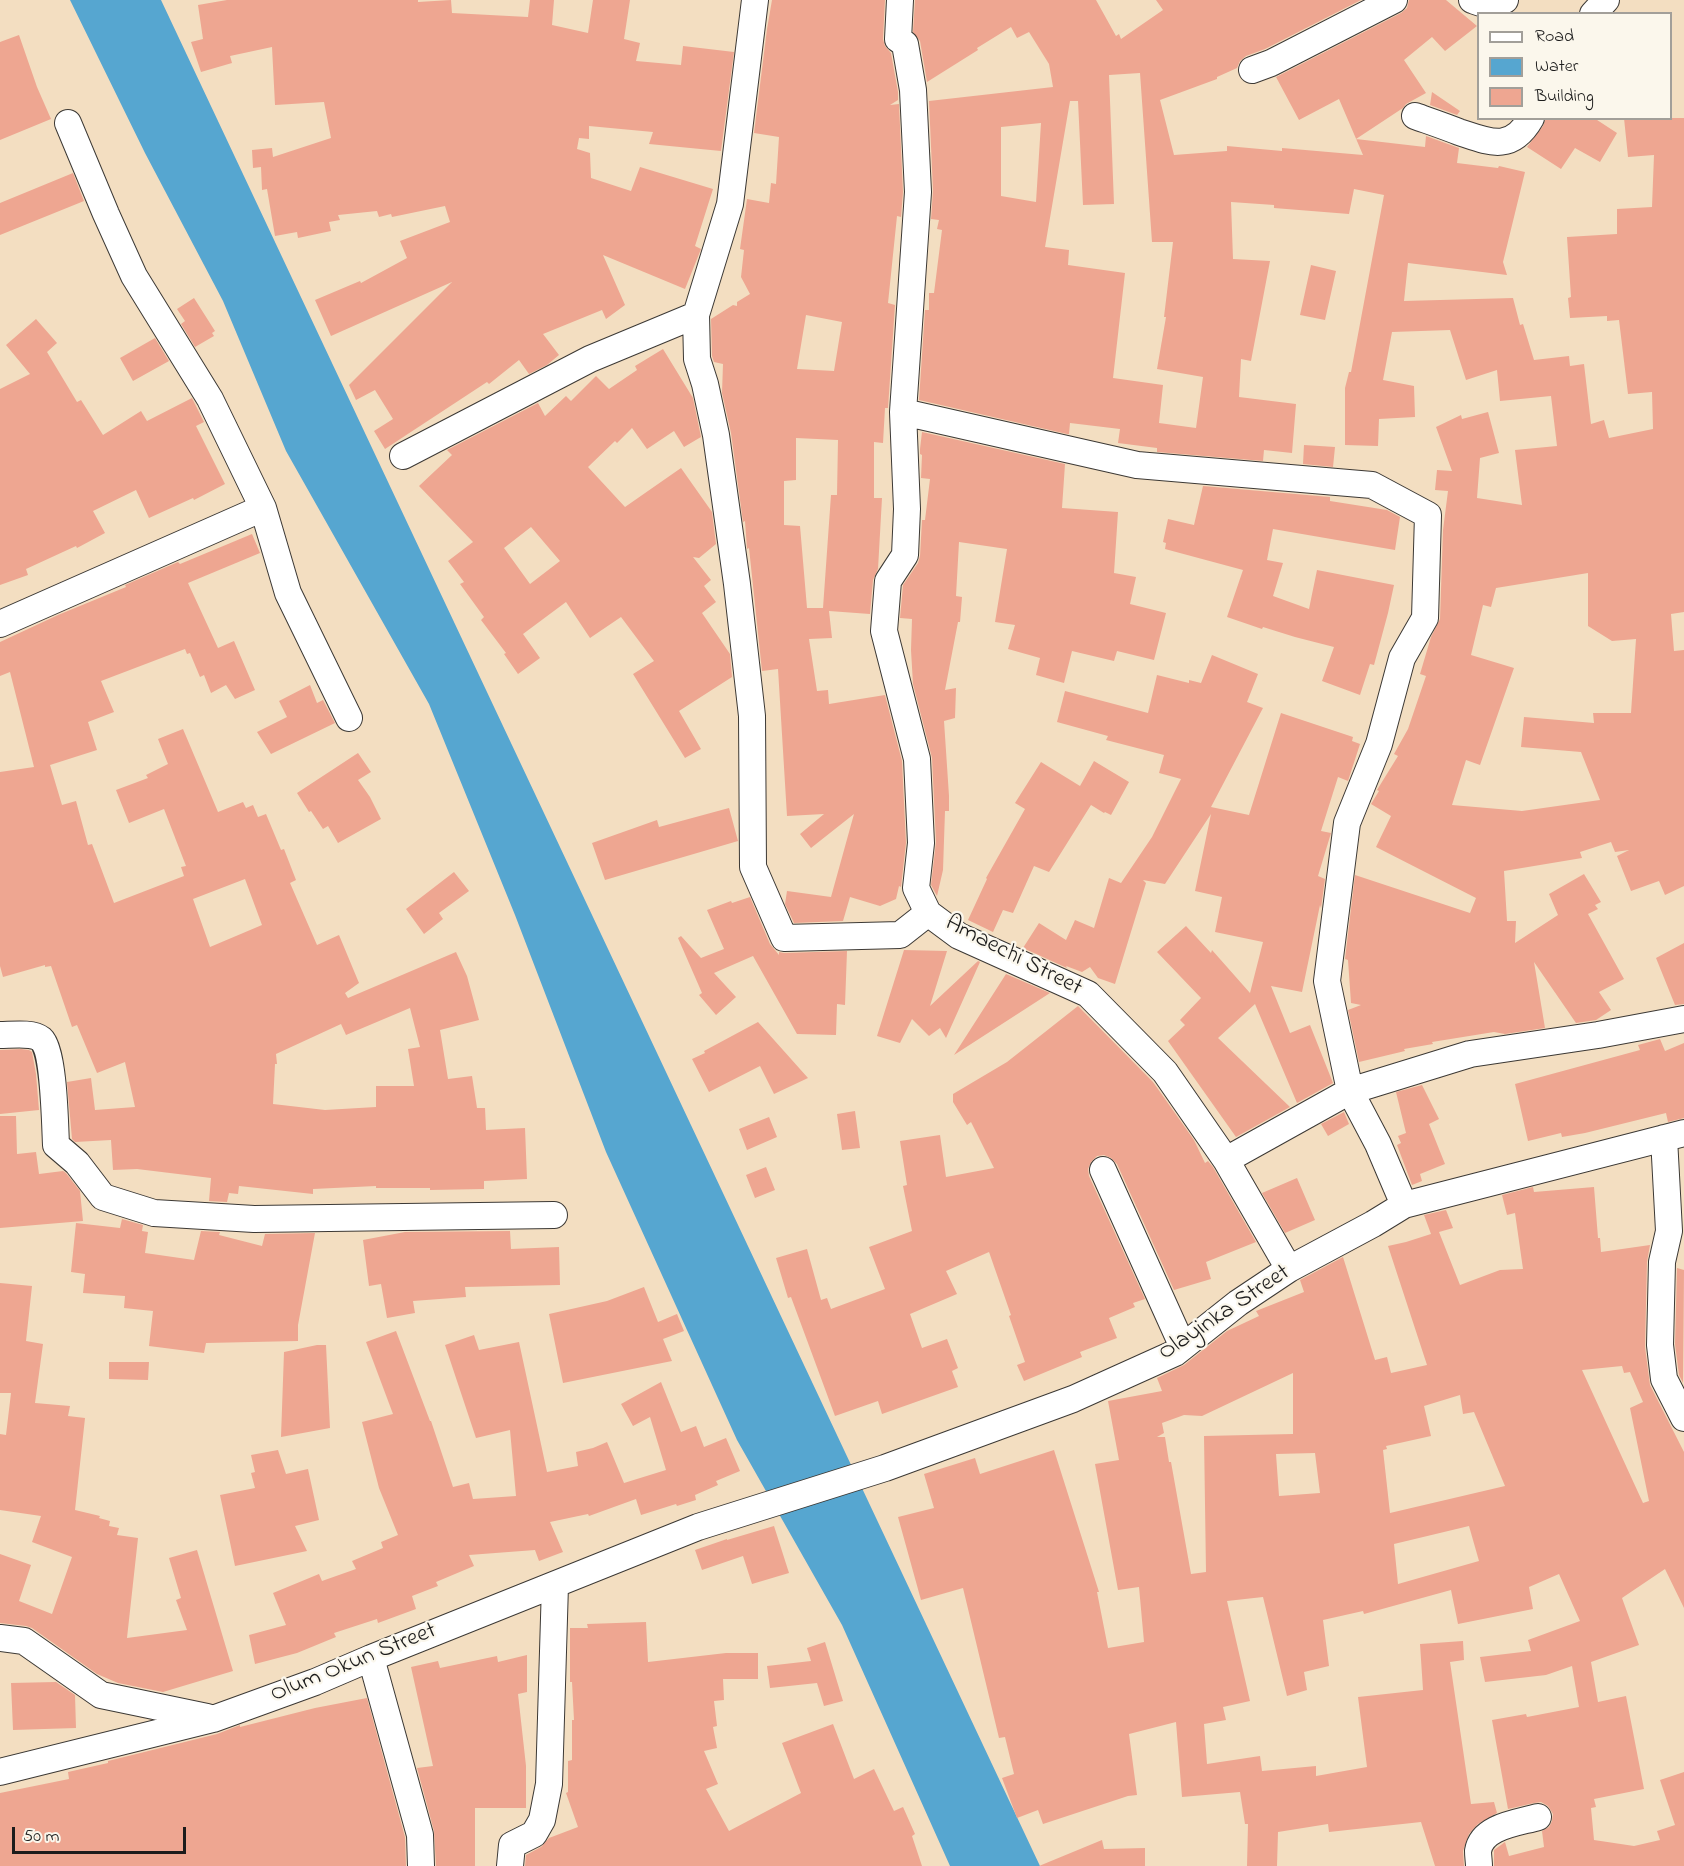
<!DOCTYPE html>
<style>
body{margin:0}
#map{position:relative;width:1684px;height:1866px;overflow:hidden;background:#f3dec1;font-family:"Indie Flower",sans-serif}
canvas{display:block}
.legend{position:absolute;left:1477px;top:12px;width:195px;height:108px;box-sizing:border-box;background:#fbf7ec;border:2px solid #a29f99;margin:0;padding:8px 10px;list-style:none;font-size:18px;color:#1c1c1c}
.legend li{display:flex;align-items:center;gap:12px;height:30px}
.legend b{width:30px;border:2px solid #a29f99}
.scale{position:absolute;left:12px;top:1827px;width:174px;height:27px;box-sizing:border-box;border:3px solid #1c1c1c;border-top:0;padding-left:8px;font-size:18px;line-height:21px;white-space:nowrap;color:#1c1c1c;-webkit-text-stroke:4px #fbf7ec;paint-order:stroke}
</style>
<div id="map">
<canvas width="1684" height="1866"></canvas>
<ul class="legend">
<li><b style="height:8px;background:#fff"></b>Road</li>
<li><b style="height:16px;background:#56a6d0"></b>Water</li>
<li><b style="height:16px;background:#eea691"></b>Building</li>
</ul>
<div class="scale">50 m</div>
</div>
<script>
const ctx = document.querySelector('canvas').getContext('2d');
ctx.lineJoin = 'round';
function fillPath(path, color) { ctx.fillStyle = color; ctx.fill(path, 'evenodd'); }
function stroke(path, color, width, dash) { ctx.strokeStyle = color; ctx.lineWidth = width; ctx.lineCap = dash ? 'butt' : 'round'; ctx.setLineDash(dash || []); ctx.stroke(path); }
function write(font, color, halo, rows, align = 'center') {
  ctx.font = font + ' "Indie Flower",sans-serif'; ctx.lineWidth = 4.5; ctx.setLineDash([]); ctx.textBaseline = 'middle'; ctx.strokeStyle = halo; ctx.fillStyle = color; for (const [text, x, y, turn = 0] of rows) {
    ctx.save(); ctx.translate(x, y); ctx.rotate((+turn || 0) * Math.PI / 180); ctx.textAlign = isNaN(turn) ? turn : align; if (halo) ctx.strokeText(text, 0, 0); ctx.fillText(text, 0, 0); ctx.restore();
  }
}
fillPath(new Path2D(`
 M70,0H161L1040,1866H950L842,1625L737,1440L606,1152L515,915L429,704L286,451L223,301L145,153Z`), '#56a6d0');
fillPath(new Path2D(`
 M227,0H418V2L451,0L452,13L528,17L530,0H554L552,25L588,33L593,0H630L624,39L640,43L636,61L681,65L683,46L734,52L721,151L649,144L653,132L589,126V139L579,138L577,149L590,153L591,178L631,191L640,167L713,189L695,246L701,249L685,289L603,255L625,305L606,319L602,310L543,334L559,355L547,365L529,374L519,360L489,384L487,382L385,449L374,431L393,419L375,390L356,400L349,385L452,282L331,336L315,300L360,281L361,283L407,258L400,241L450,222L445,206L392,217L391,214L379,217L377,211L338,215L340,220L329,222L331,231L298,238L297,232L275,236L267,189L262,190L261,167L253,168L252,150L272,148L273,157L331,138L324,102L275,105L272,47L230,56L232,63L201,72L191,42L203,39L198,5Z
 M772,0H885L883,39L885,46L891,53L898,92V100L890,105L899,104L903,192L901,217L897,216L888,303L895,305L888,408H885L883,443L874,442V498H882L878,569L873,580L870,614L829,611L832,638L809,639L817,691L828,690L829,704L885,695L902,761L906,843L901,887L899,886L896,899L880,906L850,897L843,921L794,923L785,904L787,891L831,897L854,814L811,848L800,834L824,814L787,816L778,669L762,671L749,548L747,549L745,521L743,522L731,433L722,393L723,364L714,362L712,356L711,319L733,305L737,306V302L750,294L741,277L744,250L740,249L747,199L769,203L771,183L776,184L779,137L754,133L767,29ZM806,315L842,322L834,371L797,369ZM796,438L838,440L837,495H831L823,608H807L800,526L784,525V481L796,480Z
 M915,0H1096L1116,36L1119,34L1121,39L1163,10L1156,0H1361L1265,49L1246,56L1240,61L1237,68L1217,77V79L1160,100L1174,155L1227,151V146L1282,151V148L1363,155L1339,99L1299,120L1276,77L1401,13L1407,8L1409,0H1446L1477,26L1445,51L1432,37L1404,60L1426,93L1406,104L1403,108L1356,139L1425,147L1426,136L1459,148L1457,163L1498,168L1499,166L1525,172L1503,262L1507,275L1408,263L1404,301L1513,298L1520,325L1523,324L1534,360L1569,356L1570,366L1584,364L1591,424L1604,420L1609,438L1653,429L1652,392L1628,394L1619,320L1607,321V316L1570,318L1568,298L1571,297L1567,237L1617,234V209L1652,207L1654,155L1628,157L1624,118H1684V612L1671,614L1674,651L1684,650V886L1665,895L1659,881L1631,891L1617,856L1629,850L1615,852L1611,842L1580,852L1582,858L1504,871L1507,921H1516L1515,943L1558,915L1549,894L1584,874L1601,902L1595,905L1598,909L1588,914L1624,979L1599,992L1611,1010L1596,1020L1576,1023L1534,962L1545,1028L1505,1034L1494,1032L1432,1042L1433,1044L1404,1049L1405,1051L1359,1062L1348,1010L1361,1005L1351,1003L1348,960L1345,959L1355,875L1470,913L1476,898L1376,847L1391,816L1371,804L1379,791L1377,790L1398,756L1394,754L1408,729L1426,676L1420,674L1431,637L1440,619L1443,530L1448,491L1435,490L1437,470L1452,471L1436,427L1461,415L1462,419L1488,412L1499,453L1480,458L1477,498L1522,505L1515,450L1557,446L1551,396L1500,401L1497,370L1466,380L1450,330L1392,332L1383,380L1414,386L1415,417L1379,419L1378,446L1345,445V388L1349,372H1351L1384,195L1354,189L1349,214L1274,208V205L1231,202L1233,259L1270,261L1251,361L1241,359L1239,397L1296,404L1292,453L1264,450L1263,461L1157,452V448L1118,443L1120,429L1070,423L1069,434H1067L919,400L925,310H929V293H934L942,230L937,229L939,220L931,219L933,191L929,101L1053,87L1049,64L1029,32L1017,38L1011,27L977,48L978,50L927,82L920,41L913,32ZM1140,73L1152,242H1173L1164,317H1166L1157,369L1203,377L1196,428L1159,423L1163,385L1113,378L1125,273L1068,265L1069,250L1045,247L1070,101H1078L1083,205L1114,204L1109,75ZM1041,123L1036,202L1001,196V127ZM1588,573V626L1612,641L1636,639L1631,713H1593L1594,723L1524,717L1521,747L1581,752L1600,800L1522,811L1452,805L1466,760L1480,765L1514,668L1471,655L1483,605L1491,607L1496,588Z
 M19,35L37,87L51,119L0,140V42Z
 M1432,92L1460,111L1457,115L1430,105Z
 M1546,118H1594L1617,133L1600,162L1575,148L1561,169L1527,147L1543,126Z
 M73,173L84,201L0,235V203Z
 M1311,265L1336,271L1325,320L1300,315Z
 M194,298L215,331L212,333L214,336L195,347L181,324L185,321L177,309Z
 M36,319L57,343L47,352L77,402L81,400L103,435L141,411L147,421L192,398L204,422L196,426L225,484L194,500L193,498L149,518L136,490L93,511L105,533L77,548L76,546L26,569L28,575L0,585V389L30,374L6,345Z
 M155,338L169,361L133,381L120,358Z
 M663,349L693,398L701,437L684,447L674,431L647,449L632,428L617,443L615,441L588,467L625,507L681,468L712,512L716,544L699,558L693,557L711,580L704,586L716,602L702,613L730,654L732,677L679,711L701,749L685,758L633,674L654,661L621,617L590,638L566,602L523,634L540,658L518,674L504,654L506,653L481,620L484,617L460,584L464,582L448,561L473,542L419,486L452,455L447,450L538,403L545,416L566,396L571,401L596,376L609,389L637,370L635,366ZM531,527L560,561L530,584L504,548Z
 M922,432L1065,464L1062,508L1118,512L1114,573L1136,577L1130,604L1166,613L1154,660L1117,651L1114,661L1072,651L1064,683L1036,675L1040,658L1008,649L1015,625L995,622L1007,549L959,542L956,596L962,597L960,622H958L945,690L956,688L955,718L944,721L949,796V811H945L943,870L937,896L931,885L936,842L932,758L913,684L911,650L912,619L900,618L903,585L918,563L920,556L922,520H925L930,479L921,478L922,455L920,454V449Z
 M1304,445L1335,447L1333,467L1303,464Z
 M1203,486L1330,497V501L1387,510L1400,517L1395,550L1273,529L1267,560L1283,563L1273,596L1309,609L1317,570L1394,585L1388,613L1374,665L1370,664L1360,695L1322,681L1334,647L1295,637L1263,627L1262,629L1227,617L1243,570L1165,549L1166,543L1163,542L1168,519L1194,525Z
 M252,534L260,553L188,583L218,648L234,641L255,690L235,699L226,685L211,693L204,675L200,677L190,653L187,654L185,649L101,681L114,712L88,722L97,750L50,765L62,805L76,801L88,845L92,844L114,903L184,876L181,867L186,866L164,809L129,823L116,790L148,778L146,775L168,764L158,739L183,729L218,812L243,802L246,808L253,805L258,817L266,814L281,850L284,849L296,880L290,883L317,945L339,935L359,983L345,993L348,998L456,952L467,976L479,1020L440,1030L448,1079L472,1076L477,1108H485L486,1130L525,1128L527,1179L484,1181V1189L430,1190V1188H376V1186L313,1189V1194L239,1186L238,1194L229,1193L227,1202L209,1201L211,1178L137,1169L113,1170L111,1140L75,1142L72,1139L67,1082L91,1078L95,1110L135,1107L125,1062L97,1073L77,1025L72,1027L51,966L45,967V965L3,977L0,966V772L34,767L10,672L0,676V642L58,615L126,587L125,585L178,562L180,564ZM245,879L262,925L210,947L193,899ZM410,1008L420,1047L408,1049L414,1086H376V1107L325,1110L273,1104L275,1064H277L276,1054L341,1024L346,1035Z
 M1212,655L1258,674L1247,702L1263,708L1211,807L1249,815L1281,713L1353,737L1352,741L1360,744L1348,781L1338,777L1321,831L1331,833L1318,876L1325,879L1321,908L1320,905L1302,992L1271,986L1290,1033L1310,1025L1333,1083L1297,1103L1255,1004L1218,1038L1290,1107L1236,1137L1168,1041L1185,1025L1180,1020L1201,998L1157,952L1186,926L1211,953L1212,950L1250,993L1263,942L1215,932L1222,897L1195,891L1211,814L1165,884L1143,880L1146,883L1115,984L1098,978L1090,967L1082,972L1066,966L1067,968L1023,948L1039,923L1066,940L1075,920L1094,928L1109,878L1121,883L1152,837L1181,779L1159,773L1164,755L1106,740L1108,736L1057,722L1065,691L1148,713L1157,675L1189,683V680L1201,683Z
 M310,685L317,703L323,700L335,723L271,754L257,732L287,717L279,701Z
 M358,753L371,772L358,780L370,797L381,819L338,843L328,826L323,829L311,811L309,812L297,793Z
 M1094,761L1129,782L1111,815L1105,812L1104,813L1091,805L1049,872L1034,866L1013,913L1003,910L993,932L968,920L987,879L986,878L1025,809L1015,803L1041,762L1080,786Z
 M729,808L738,841L605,880L592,843L657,820L659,827Z
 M454,872L469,891L439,913L443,919L424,934L406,909Z
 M750,897L770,944L779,955V952L784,953L847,951L845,1005L837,1004L836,1035L797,1034L753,956L714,973L736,997L716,1015L699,995L702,993L678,938L681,936L701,958L724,949L707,910L731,901L732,903Z
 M1684,943V1004L1675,1005L1656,958Z
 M904,950L947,951L930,1006L978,961L980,962L946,1038L940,1028L929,1036L912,1019L900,1043L877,1036Z
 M1006,974L1050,993L954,1055Z
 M1078,1006L1153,1082L1194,1140L1205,1163L1208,1161L1213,1167L1256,1242L1206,1262L1211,1279L1174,1290L1117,1164L1111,1158L1104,1155L1097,1156L1091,1162L1088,1169L1089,1176L1145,1299L1133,1303L1135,1307L1109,1318L1117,1338L1080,1352L1082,1357L1024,1381L1017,1365L1025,1362L1009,1316L1011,1315L989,1252L946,1271L957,1294L910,1314L922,1348L947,1339L958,1368L952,1371L958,1387L882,1414L878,1401L835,1416L791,1297L788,1298L776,1258L807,1249L821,1300L827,1298L831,1309L885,1289L869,1247L912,1231L903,1186L907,1185L900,1141L940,1135L946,1177L994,1168L971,1122L967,1125L953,1102V1094L1007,1062Z
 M758,1022L808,1078L774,1094L760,1066L709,1092L692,1059L705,1053L704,1051Z
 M1660,1039L1665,1051L1684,1043V1118L1668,1122L1666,1113L1585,1133L1562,1137L1561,1133L1528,1141L1515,1084L1640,1050L1638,1045Z
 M21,1049L29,1050L32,1052L36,1074L39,1110L0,1114V1050Z
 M1422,1085L1439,1119L1429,1124L1445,1164L1420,1174L1422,1181L1412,1185L1397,1145L1401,1143L1398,1136L1406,1133L1396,1092Z
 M855,1111L860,1148L842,1150L837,1114Z
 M1344,1112L1349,1124L1328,1136L1321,1124Z
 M0,1116H16L17,1154L36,1152L39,1174L63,1171L66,1173L80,1191L83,1221L0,1228Z
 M769,1117L777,1137L747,1150L739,1129Z
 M766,1167L775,1190L755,1198L746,1175Z
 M1297,1178L1315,1220L1285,1233L1262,1193Z
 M1533,1187L1534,1192L1594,1187L1598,1238H1600L1601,1252L1650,1245L1647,1262L1645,1347L1650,1385L1684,1452V1608L1665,1569L1622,1598L1639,1645L1591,1662L1598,1702L1626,1696L1644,1789L1594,1799L1596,1807L1591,1808L1594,1840L1634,1846L1660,1840L1657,1831L1675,1825L1660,1780L1684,1772V1866H1494V1850L1505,1842L1509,1856L1544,1847L1542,1831L1549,1827L1552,1821L1553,1814L1548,1806L1541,1802L1534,1803L1508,1809L1492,1720L1526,1714L1527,1717L1579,1707L1572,1666L1546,1675L1485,1682L1480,1657L1531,1651L1528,1640L1580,1621L1559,1574L1529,1587L1533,1609L1458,1624L1451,1590L1364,1614L1363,1611L1323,1620L1329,1666L1304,1672L1307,1690L1287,1696L1263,1597L1227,1601L1250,1701L1223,1707L1226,1720L1204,1724L1207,1764L1260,1756L1262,1771L1316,1766V1776L1367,1767L1358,1697L1423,1690L1420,1644L1463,1641L1464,1660L1450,1662L1471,1804L1494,1802L1497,1813L1478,1824L1469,1834L1463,1851L1464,1866H1435L1421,1822L1329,1832L1328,1824L1278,1832L1277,1866H1247L1248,1824H1245L1240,1792L1182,1797L1176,1722L1129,1734L1137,1795L1128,1796L1043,1824L1038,1810L1017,1818L1002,1778L1014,1774L1005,1737L999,1738L963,1588L921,1600L898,1517L934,1508L924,1474L975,1458L980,1474L1054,1450L1099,1592H1097L1108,1648L1144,1642L1139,1587L1118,1590L1095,1464L1119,1460L1108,1401L1162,1391L1157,1378L1184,1365L1227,1331L1259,1316L1256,1311L1304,1292L1300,1280L1343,1257L1375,1360L1387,1357L1391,1373L1427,1365L1388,1246L1406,1242L1431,1234L1424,1215L1446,1210L1453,1228L1439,1232L1460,1285L1500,1270L1523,1269L1515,1213L1507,1215L1502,1195ZM1622,1366L1624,1373L1630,1372L1643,1402L1630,1408L1649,1501L1643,1503L1582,1370ZM1293,1373V1434L1204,1436L1206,1572L1191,1574L1171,1462H1169L1165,1437H1157L1164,1433L1162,1423L1184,1415L1202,1416ZM1460,1395L1463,1414L1474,1412L1505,1486L1390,1513L1383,1450L1387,1449L1386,1446L1431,1436L1424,1406ZM1315,1453L1320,1493L1279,1496L1276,1454ZM1469,1526L1479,1561L1398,1584L1394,1544Z
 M122,1219L143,1225L142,1231L148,1232L145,1253L194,1260L201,1231L220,1232L219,1235L262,1246L265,1234L315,1233L298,1325V1341L206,1343L204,1353L149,1346L153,1311L124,1308L125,1296L83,1293L85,1274L71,1272L76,1223L120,1228Z
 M510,1231L511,1249L559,1247L560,1285L465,1287L466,1297L413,1301L415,1313L387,1318L381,1284L369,1286L363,1240L405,1232Z
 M1677,1268L1684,1270L1683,1383L1679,1375L1675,1344Z
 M0,1283L32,1286L26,1341L43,1344L35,1403L70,1406L68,1416L85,1418L75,1510L100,1516L99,1518L110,1521L109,1526L119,1528L117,1535L138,1538L127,1638L187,1630L176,1600L181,1598L169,1558L197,1550L233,1671L163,1692L118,1683L97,1674L32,1628L26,1626L0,1623V1554L31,1565L19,1601L52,1614L72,1557L32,1542L41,1516L0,1510V1434L6,1435L11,1393H0Z
 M644,1287L658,1322L677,1314L684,1331L663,1339L672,1361L563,1383L549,1314L607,1301Z
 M396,1331L430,1421H431L453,1487L469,1483L473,1499L516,1496L510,1430L476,1438L445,1345L474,1335L479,1350L519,1342L547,1472L578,1466L576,1452L593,1448L607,1442L624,1483L666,1470L650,1417L633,1426L621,1404L661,1382L681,1432L696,1426L704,1447L726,1438L740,1471L716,1481L718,1485L695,1495L696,1500L677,1506L676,1504L641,1515L636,1499L589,1516L588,1514L550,1522L563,1552L539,1561L535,1550L469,1555L474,1566L436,1582L438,1586L412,1596L416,1609L378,1623L377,1619L334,1633L336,1637L297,1653L255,1664L249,1635L286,1625L273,1593L319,1574L322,1581L356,1569L352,1561L383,1548L381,1542L398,1535L379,1488L362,1422L393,1414L366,1342Z
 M317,1345H326L330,1428L281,1437L284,1352Z
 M109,1362H149L148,1380L109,1379Z
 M278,1450L286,1474L308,1469L319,1520L295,1526L307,1551L235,1566L220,1495L255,1488L251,1473L255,1472L251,1455Z
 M774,1526L789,1573L752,1584L743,1556L702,1570L695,1550L727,1539V1540Z
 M646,1622L648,1662L726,1653H758V1679H723L724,1700L714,1701L717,1726L713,1727L717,1748L704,1751L718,1784L706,1789L729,1831L801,1793L782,1743L833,1724L854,1779L874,1769L894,1811L903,1807L915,1834L912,1836L922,1866H525L526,1855L541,1847L549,1838L578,1827L566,1793L568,1792V1761L572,1760V1720H574L572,1682H570V1628H588L587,1624Z
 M825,1642L843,1701L824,1706L817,1683L770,1688L767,1666L811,1661L807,1648Z
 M527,1655V1692L518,1694L526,1766V1808H475V1866H436L434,1831L417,1768L433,1766L411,1667L438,1661L440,1668L497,1656L498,1662Z
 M56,1682L75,1695L76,1728L13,1730L11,1683Z
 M367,1698L405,1837L406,1866H0V1793L69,1779L68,1772L108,1763V1761L217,1734L240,1725V1727L315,1708Z
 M1102,1840L1104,1849L1145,1848V1866H1039Z`), '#eea691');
const street = new Path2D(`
 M900,0L898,39L905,44L913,90L918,192L903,412L907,509L905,555L888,581L884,631L917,759L921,843L916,888L928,913
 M1472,0C1486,5 1492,8 1505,0
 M1593,14L1606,0
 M1252,70L1271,63L1394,0
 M1415,116C1429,121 1444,126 1459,132C1489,142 1511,153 1531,118
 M68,123L106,214L134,276L210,399L263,508L288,593L349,718
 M696,315L697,359L705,384L716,435L737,584L752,716L753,867L784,938L900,935L928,913L959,936L1088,994L1165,1072L1226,1160L1289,1269
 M903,412L1137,465L1372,485L1428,515L1425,618L1402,658L1379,744L1347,823L1327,981L1350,1091L1378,1144L1404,1205
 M403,456L590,359L696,315L730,204L755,0
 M0,624L263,508
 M0,1035C11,1035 32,1032 41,1039C54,1050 55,1125 56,1145L77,1163L103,1197L154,1213L254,1219L554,1215
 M1664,1138L1669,1231L1662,1262L1660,1345L1664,1379L1684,1418
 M1226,1160L1350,1091L1470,1054L1598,1035L1684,1019
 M1103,1170L1182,1345
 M0,1638L24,1641L101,1695L207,1717
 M371,1658L420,1835L421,1866
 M0,1772L213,1719L315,1682L371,1658L698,1527L885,1468L1073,1399L1175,1353L1238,1303L1289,1269L1373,1224L1404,1205L1684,1133
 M510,1866L512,1845L534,1834L542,1820L549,1784L555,1585
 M1479,1866C1479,1862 1478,1856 1478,1851C1482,1826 1518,1823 1538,1817`);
stroke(street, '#3c3935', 28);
stroke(street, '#fff', 26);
write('24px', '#1c1c1c', '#fbf7ec', [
 ["Amaechi Street",1013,957,27],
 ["Olayinka Street",1225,1314,-34],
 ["Olum Okun Street",354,1664,-22]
]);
</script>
